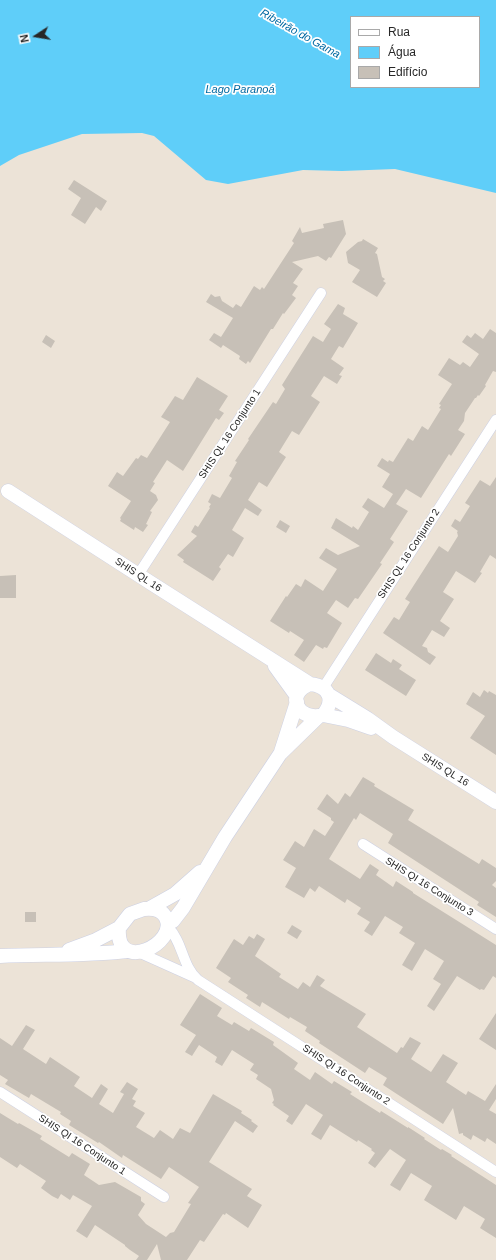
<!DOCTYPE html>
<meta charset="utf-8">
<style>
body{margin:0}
#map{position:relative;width:496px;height:1260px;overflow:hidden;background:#ece3d7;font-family:Arial,sans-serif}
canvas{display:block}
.legend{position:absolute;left:350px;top:16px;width:130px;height:72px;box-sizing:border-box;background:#fff;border:1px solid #a9a9a9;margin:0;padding:5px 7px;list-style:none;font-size:12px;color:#272727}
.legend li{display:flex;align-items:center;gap:8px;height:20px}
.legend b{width:20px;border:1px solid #a9a9a9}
.north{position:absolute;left:16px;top:16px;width:40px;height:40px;-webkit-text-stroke:3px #fff;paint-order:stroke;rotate:258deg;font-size:11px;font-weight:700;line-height:16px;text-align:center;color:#272727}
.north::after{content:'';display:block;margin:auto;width:14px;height:18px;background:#272727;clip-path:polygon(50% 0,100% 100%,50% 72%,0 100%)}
</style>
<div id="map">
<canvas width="496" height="1260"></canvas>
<ul class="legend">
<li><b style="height:5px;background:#fff"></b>Rua</li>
<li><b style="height:11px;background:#5fcef9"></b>Água</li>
<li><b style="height:11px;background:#c7c0b7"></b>Edifício</li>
</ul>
<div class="north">N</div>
</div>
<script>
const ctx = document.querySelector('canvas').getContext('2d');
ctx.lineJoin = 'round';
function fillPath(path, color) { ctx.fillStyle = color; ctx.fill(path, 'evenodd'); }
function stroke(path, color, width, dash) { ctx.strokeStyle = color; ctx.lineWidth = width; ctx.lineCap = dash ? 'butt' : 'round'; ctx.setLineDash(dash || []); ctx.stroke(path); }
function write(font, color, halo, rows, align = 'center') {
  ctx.font = font + ' Arial,sans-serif'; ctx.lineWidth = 3.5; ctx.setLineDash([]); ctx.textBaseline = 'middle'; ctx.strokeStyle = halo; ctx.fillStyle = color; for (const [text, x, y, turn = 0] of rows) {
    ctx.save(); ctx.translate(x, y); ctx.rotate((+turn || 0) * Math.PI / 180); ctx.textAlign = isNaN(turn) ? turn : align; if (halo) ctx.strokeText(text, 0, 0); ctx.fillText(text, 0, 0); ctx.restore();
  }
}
fillPath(new Path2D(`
 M0,0H496V193L395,169L342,171L303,170L228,184L206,180L154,136L142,133L82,134L19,155L0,166ZM351,17H479V87H351Z`), '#5fcef9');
fillPath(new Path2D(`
 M74,180L107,201L101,211L96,207L85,224L71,215L81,198L68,189Z
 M343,220L346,234L331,258L329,257L326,261L318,256L292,262L303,269L293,283L298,286L292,295L296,298L284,314L283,313L273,329H271L250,363L248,361L246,364L239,359L240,356L223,345L221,348L209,340L214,333L221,337L233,318L206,302L211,294L215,297L220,296L222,301L233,308L236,304L241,307L254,286L260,290L262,287L264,289L294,243L292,241L300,227L302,233L324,228L323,224Z
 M363,239L378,248L375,253L377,254L382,277L385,279L383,281L386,283L377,297L352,282L360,270L348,263L346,252L358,242L362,241Z
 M338,304L345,308L343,314L358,323L343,348L339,346L331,359L344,368L339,375L342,376L337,384L324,376L311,396L320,402L299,435L292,431L279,452L286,457L267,487L259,482L248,500L262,510L258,516L245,508L232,530L244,538L233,557L228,554L219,567L221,569L213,581L183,562L184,560L177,555L197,536L191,532L195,525L198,527L210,508L209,507L211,504L208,502L212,494L220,498L232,478L229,476L237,462L235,461L249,440L248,439L273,402L276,404L285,389L282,385L313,336L323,342L331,329L324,324Z
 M490,329L496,333V372L493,371L485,385L486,386L479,396L478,395L476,398H475L465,413L464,421L458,430L465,434L451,456L449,454L421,498L406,489L396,504L408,511L390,539L394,542L380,563L382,564L358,599L355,598L348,608L336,600L327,613L342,623L327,648L324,647L323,649L316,645L304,662L294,655L304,640L290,631L289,633L270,621L286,596L287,597L296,584L301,587L305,579L323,591L337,569L319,558L326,548L338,555L360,546L331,528L336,518L352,528L353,526L358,530L369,512L362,507L368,498L384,508L393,494L382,487L390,474L377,466L382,458L388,462L389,460L393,462L408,438L413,441L422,426L428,430L441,409L439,408L441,405L439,404L452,384L438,375L449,358L460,365L463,362L470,367L479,354L462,342L467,335L471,338L475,333L483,339Z
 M46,335L55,341L51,348L42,342Z
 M197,377L228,396L219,410L224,413L219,420L216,418L183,471L167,460L153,482L155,483L150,491L156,495L158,500L150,511L152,512L146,524L148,525L143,532L135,527L134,530L120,521L121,519L120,518L131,501L108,486L117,472L123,476L136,458L138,459L141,455L147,458L170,422L161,417L175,396L183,400Z
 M496,477V559L490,555L480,572L482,573L475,583L456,571L443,592L454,599L440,621L450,628L444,637L432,630L422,646L427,648L428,652L436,657L430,665L383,633L394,617L399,620L410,602L405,599L439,546L448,552L458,536L457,532L458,531L451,526L455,519L460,522L470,506L465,503L480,480L490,486Z
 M280,520L290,526L286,533L276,527Z
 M16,575V598H0V576Z
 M376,653L391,663L393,659L402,665L399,669L416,680L406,696L365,670Z
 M484,690L488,693L489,691L496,695V755L470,738L485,716L466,704L473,692L480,697Z
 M363,777L375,784L374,786L414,810L408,820L479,864L482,859L496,868V881L492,885L496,888V917L477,905L479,902L465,893L388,843L393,834L360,813L356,820L354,818L329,859L360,879L370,864L379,870L376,875L393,887L396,881L413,892V893L496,945V978L493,976L484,990L481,989L480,990L457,976L434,1011L427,1006L441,984L433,979L444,961L425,949L412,971L402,965L415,943L399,933L403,927L385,916L372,936L364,931L370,922L357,914L361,908L347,899L345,903L319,886L315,892L310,888L304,898L285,887L296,868L283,860L295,841L304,847L314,829L325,836L334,822L331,820V818L317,809L327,794L338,804L345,793L350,797Z
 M25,912H36V922H25Z
 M292,925L302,931L297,939L287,933Z
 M257,934L265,939L255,956L281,974L279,977L298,989L303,982L310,987L317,975L325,980L320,986L366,1014L357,1027L397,1053L401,1047L403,1048L410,1037L421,1043L411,1059L431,1072L443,1054L458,1063L446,1082L466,1095L468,1091L485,1101L496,1084V1099L489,1110L496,1114V1144L487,1138L485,1142L473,1135L471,1140L463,1135V1133L459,1134L453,1108L443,1124L383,1085L387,1078L369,1067L365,1073L319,1043L320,1041L305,1031L307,1027L290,1017L289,1019L262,1002L260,1007L246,998L248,995L228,982L231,978L216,968L234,939L243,945L249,936L254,939Z
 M200,994L222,1008L217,1016L232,1025L234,1022L249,1031L251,1028L274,1042L273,1045L298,1063L294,1069L310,1080L315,1072L332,1084L334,1081L352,1092L350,1094L380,1113L381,1111L408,1128V1127L425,1138L424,1139L441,1150L442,1149L452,1155L451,1156L496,1185V1238L480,1228L485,1219L464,1206L456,1220L424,1200L432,1186L411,1173L400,1191L390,1185L406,1160L390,1149L375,1168L368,1163L375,1153L371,1150L372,1149L358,1140L357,1142L330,1125L321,1140L311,1134L323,1115L306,1104L292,1125L286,1121L289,1116L273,1105L274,1104L272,1103L274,1100L271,1089L256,1079L258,1075L250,1070L254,1064L232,1050L222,1066L215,1062L217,1057L199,1045L192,1056L185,1052L196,1035L180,1025Z
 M496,1013V1050L479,1039Z
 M26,1025L35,1030L23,1049L46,1064L50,1057L80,1077L74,1086L92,1098L101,1084L108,1089L99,1104L113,1113L124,1094L120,1092L127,1082L138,1089L132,1099L136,1101L133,1106L145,1113L136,1127L154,1138L160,1130L173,1139L180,1128L190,1133L213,1094L242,1111L241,1113L252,1120L251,1121L258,1126L253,1133L235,1121L209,1162L252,1189L247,1196L262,1205L248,1228L226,1213L225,1215L223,1214L204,1242L200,1240L187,1260H161L157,1244L147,1260H136L139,1256L130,1250L125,1246V1245L95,1225L87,1238L76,1231L92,1206L73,1195L70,1200L61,1194L58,1199L52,1196L41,1188L46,1181L20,1164L17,1168L0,1157V1113L18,1124L19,1123L42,1136L40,1139L69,1157L72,1153L90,1164L84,1175L99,1185L115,1182L141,1197V1201L145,1204L138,1215L146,1224L166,1237L170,1233L174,1232L191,1204L188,1203L199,1187L169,1167L161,1179L123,1155L122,1158L99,1142L98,1143L69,1125L71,1121L60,1114L61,1112L31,1094L29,1098L5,1084L8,1080L0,1075V1038L12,1046Z`), '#c7c0b7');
const street = new Path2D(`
 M138,575L321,293
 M323,688L496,420
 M363,844L496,929
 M168,927C183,942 182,966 198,980L496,1172
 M138,952L196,978
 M0,1092L164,1197`);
const secondary = new Path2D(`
 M8,491L151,583L310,684C330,686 335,701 323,715C298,722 284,694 310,684
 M275,666L296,695
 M329,695L368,719L393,737L496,802
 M323,715L348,720L371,728
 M281,752L297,702
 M150,908L175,894L200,872
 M144,909C153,908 162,909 166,918C179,943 115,975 119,928L130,914Z
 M168,923L173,921L183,908L225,837L280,754L319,716
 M69,950L96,940L119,928
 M0,956C42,954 85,956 127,951`);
stroke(street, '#ccd0e3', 11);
stroke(secondary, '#ccd0e3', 15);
stroke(street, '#fff', 10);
stroke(secondary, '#fff', 14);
write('10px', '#272727', '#fff', [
 ["SHIS QL 16 Conjunto 1",230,434,-57],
 ["SHIS QL 16 Conjunto 2",409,554,-57],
 ["SHIS QL 16",138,575,33],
 ["SHIS QL 16",445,770,32],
 ["SHIS QI 16 Conjunto 3",429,887,32],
 ["SHIS QI 16 Conjunto 2",346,1075,33],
 ["SHIS QI 16 Conjunto 1",82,1145,33]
]);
write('italic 11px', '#0169a2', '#fff', [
 ["Ribeirão do Gama",300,34,29],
 ["Lago Paranoá",240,90]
]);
</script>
